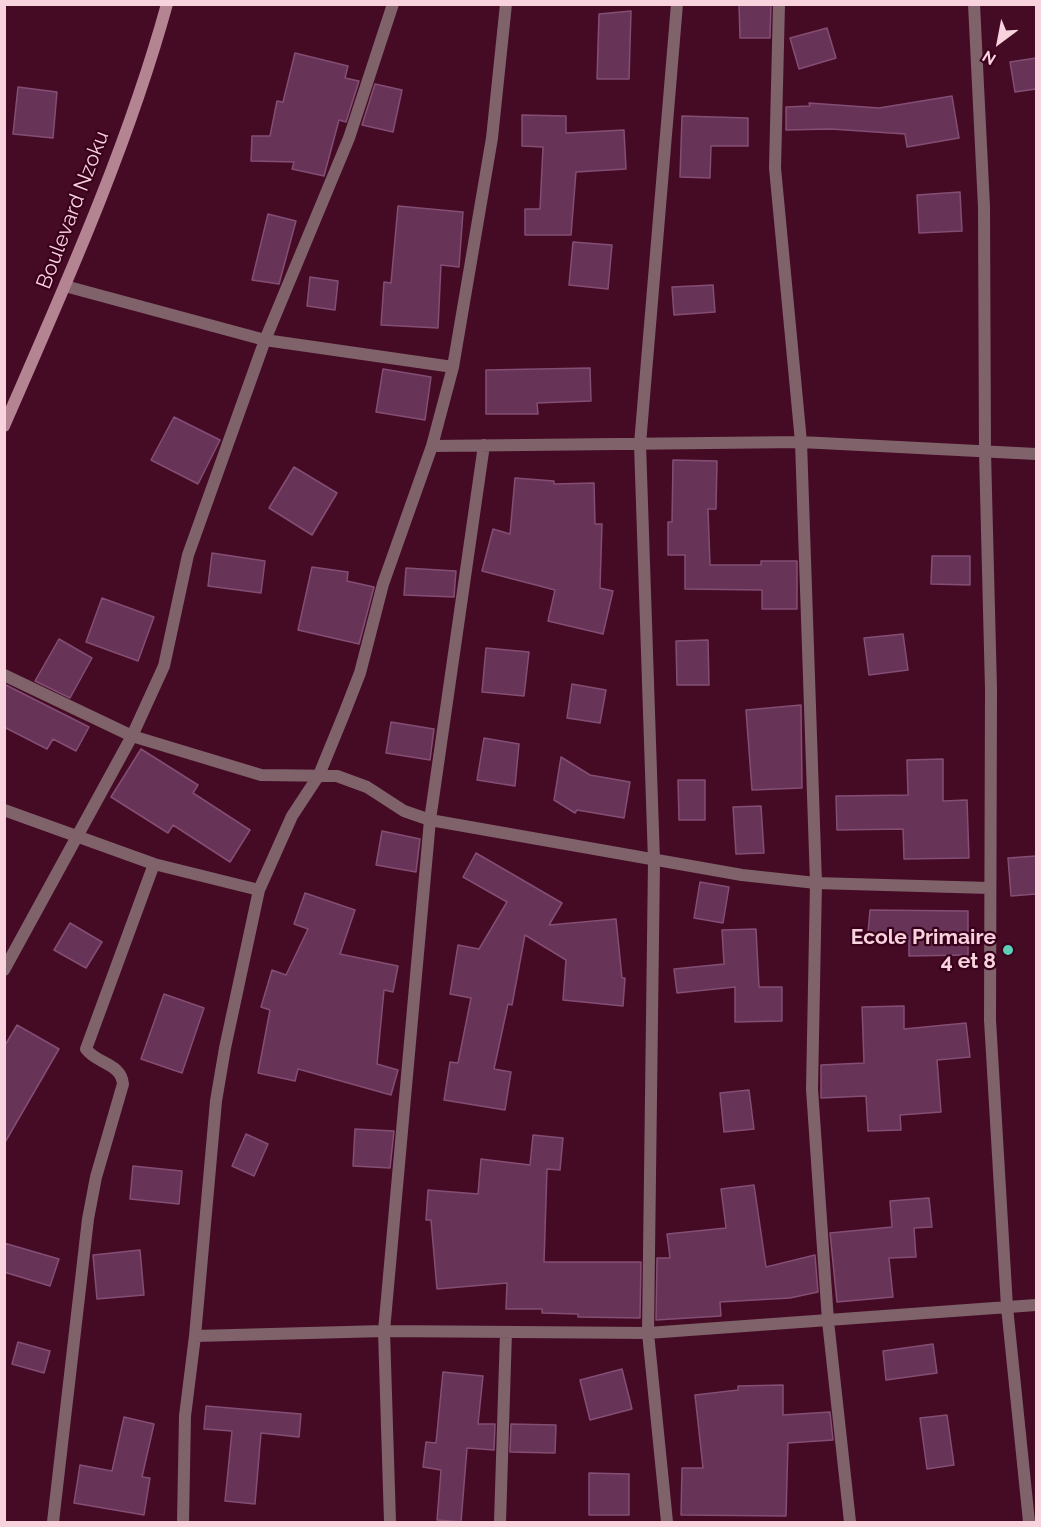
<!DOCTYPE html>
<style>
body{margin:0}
#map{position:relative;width:1041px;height:1527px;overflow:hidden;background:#450b25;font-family:Raleway,sans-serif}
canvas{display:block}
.frame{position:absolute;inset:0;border:6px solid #f8d2dd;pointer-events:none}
.north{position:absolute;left:969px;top:12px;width:60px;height:60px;-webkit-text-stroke:4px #39011b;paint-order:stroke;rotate:212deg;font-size:16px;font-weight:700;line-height:24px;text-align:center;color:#f8d2dd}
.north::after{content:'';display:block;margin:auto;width:21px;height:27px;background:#f8d2dd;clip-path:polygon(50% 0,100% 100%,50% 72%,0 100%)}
</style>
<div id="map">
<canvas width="1041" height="1527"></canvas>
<div class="frame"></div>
<div class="north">N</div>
</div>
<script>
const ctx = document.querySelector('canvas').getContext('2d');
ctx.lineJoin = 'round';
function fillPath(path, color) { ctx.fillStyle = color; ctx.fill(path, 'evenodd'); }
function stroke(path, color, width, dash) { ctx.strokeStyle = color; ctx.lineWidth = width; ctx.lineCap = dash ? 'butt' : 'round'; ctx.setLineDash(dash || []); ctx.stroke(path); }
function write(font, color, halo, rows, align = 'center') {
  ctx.font = font + ' Raleway,sans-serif'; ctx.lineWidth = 4.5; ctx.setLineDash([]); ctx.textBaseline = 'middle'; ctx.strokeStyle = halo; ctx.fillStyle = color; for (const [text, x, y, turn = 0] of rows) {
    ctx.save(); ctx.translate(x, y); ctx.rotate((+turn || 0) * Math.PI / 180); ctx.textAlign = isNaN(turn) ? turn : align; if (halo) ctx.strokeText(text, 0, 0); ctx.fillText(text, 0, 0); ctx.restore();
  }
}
const building = new Path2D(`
 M739,4H771L770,38H740Z
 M631,11L629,79H597L599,14Z
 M827,28L836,58L799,69L790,38Z
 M295,53L348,66L345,78L359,81L346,122L339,120L324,176L292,169L294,162L251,161L252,136H270L277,101L283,102Z
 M1036,58V89L1015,92L1010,62Z
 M375,84L402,90L393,132L362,125Z
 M18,87L57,92L53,138L13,134Z
 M952,96L959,138L907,147L905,134L831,129L786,130V107L810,106L809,103L879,108Z
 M522,115L566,116V133L624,130L626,169L576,172L571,235H525V209H540L543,147L522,146Z
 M682,116L748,118V146H711L710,178L680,177Z
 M960,192L962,231L919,233L917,195Z
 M398,206L463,212L459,267L441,265L438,328L381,325L384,282L391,283Z
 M268,214L296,221L279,284L252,280Z
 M573,242L612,245L608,289L569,285Z
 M310,277L338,281L335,310L307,306Z
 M713,285L715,312L674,315L672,287Z
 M590,368L591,401L537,403L538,414H486V370Z
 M383,369L431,377L425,420L376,412Z
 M174,417L220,440L198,484L151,460Z
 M673,460L717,461L716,509H708L710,565H761V561H797V609H762V590L685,589V555H668V522H672Z
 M294,467L337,493L312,535L269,508Z
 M515,478L554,481V484L594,483L595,524H602L600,588L613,591L603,634L548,621L555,590L482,571L493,529L510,534Z
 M212,553L265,561L261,593L208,586Z
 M932,556H970V585L931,584Z
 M312,567L348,572L347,581L374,587L359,644L298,630Z
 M406,568L456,571L454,597L404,595Z
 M102,598L154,617L138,661L86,642Z
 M903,634L908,670L869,675L864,638Z
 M59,639L92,658L70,698L35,681Z
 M708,640L709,685H677L676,641Z
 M486,648L529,652L524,696L482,692Z
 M4,684L89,727L76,751L53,739L47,749L4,727Z
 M572,684L606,690L600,723L567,718Z
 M801,705L802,788L752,790L746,710Z
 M391,722L434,729L430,760L386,753Z
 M484,738L519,744L515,786L477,780Z
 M141,749L198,785L193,793L250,830L230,862L173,825L168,833L111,797Z
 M561,757L590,775L630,782L624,818L577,810L575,813L554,800Z
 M943,759V801L967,800L969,858L904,859L903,829L837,830L836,796L908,795L907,760Z
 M678,780H705V820H679Z
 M761,806L764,853L736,854L733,807Z
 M382,831L420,839L416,872L376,865Z
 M476,853L562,903L549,925L616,919L622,978H625L623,1006L563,1000L566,960L525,935L512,1005L508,1004L494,1069L511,1072L505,1110L444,1100L450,1062L458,1063L471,998L450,994L458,945L479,949L507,902L463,877Z
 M1036,856V894L1011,896L1008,858Z
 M700,882L729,887L723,923L694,918Z
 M305,893L355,910L340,954L398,966L393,992L384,990L377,1064L398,1070L391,1095L298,1069L295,1081L258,1073L270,1010L261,1007L272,970L286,975L308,929L294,924Z
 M870,910L968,911V955L909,956V937L868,933Z
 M70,923L102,942L86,968L54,950Z
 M756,929L759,987H782V1021L735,1022V987L677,993L674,969L724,964L722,930Z
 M164,994L204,1008L182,1073L141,1059Z
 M904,1006V1029L966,1023L970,1057L937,1060L941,1112L900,1115L901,1130L868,1131L866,1096L821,1098V1065L864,1063L862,1007Z
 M17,1025L59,1049L4,1144V1047Z
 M749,1090L754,1129L724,1132L720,1093Z
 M355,1129L394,1131L390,1168L353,1166Z
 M246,1134L268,1144L254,1176L232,1166Z
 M533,1135L563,1138L560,1170L547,1169L544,1262H641L640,1318L578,1317V1314L542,1313V1309H506L507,1283L437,1289L431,1220H426L428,1190L478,1194L481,1159L530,1165Z
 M133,1166L182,1171L179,1204L130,1199Z
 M754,1185L766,1267L815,1255L818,1292L790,1298L720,1302L721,1316L656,1320L657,1258H670L667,1234L726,1228L721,1189Z
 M929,1198L932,1227L914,1228L916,1257L889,1258L893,1297L837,1302L830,1233L892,1227L890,1201Z
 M4,1243L59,1259L50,1286L4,1272Z
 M140,1250L144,1295L97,1299L93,1255Z
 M18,1342L50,1351L44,1373L12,1364Z
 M933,1344L937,1373L886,1380L883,1351Z
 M622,1369L632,1409L590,1420L580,1380Z
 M443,1372L483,1376L478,1424H495L494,1450L467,1448L461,1522L437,1520L441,1470L423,1467L426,1442L436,1443Z
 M783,1385V1415L830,1412L833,1440L788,1443L786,1516L681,1515L682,1468H703L695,1395L738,1390V1386Z
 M206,1406L301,1414L299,1437L261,1433L255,1504L225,1501L232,1431L204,1429Z
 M947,1415L954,1465L927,1469L920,1418Z
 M124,1417L154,1424L142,1477L150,1478L144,1515L74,1503L80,1465L112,1471Z
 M511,1424L556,1425L555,1453L510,1452Z
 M589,1473L629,1474V1515H589Z`);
fillPath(building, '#673458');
stroke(building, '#844e74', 1.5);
stroke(new Path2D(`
 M779,4L775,168L801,442L816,883L812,1089L828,1321L850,1522
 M974,4L984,207L985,452L991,689L990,1020L1007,1307L1029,1522
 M65,286L265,340L453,367
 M432,446L801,442L1036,454
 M4,675L132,736L261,775L337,776L367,787L404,811L430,820L742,875L816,883L989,888
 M4,810L154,864L259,890
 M4,970L132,736L164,666L188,555L265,340L349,138L393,4
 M195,1336L384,1331L648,1333L1036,1305
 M53,1522L88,1219L96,1177L123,1084C121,1063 97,1064 86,1049L154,864
 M183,1522L185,1416L195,1336L216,1101L225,1048L259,890L292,816L319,775L344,714L360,673L383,584L432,446L453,367L492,138L506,4
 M390,1522L384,1331L430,820L484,445
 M500,1522L506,1332
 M667,1522L648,1333L654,861L640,444L677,4`), '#80626b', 12);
stroke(new Path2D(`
 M4,426C64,288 127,149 167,4`), '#b48493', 12);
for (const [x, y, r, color] of [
 [1008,950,6,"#5dceb8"]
]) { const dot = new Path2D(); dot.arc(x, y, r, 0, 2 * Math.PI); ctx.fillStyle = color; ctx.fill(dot); stroke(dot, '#39011b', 2); }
write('21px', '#f8d2dd', '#39011b', [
 ["Boulevard Nzoku",73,210,-69]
]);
write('bold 21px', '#f8d2dd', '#39011b', [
 ["Ecole Primaire",996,938],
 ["4 et 8",996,962]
], 'right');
</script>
